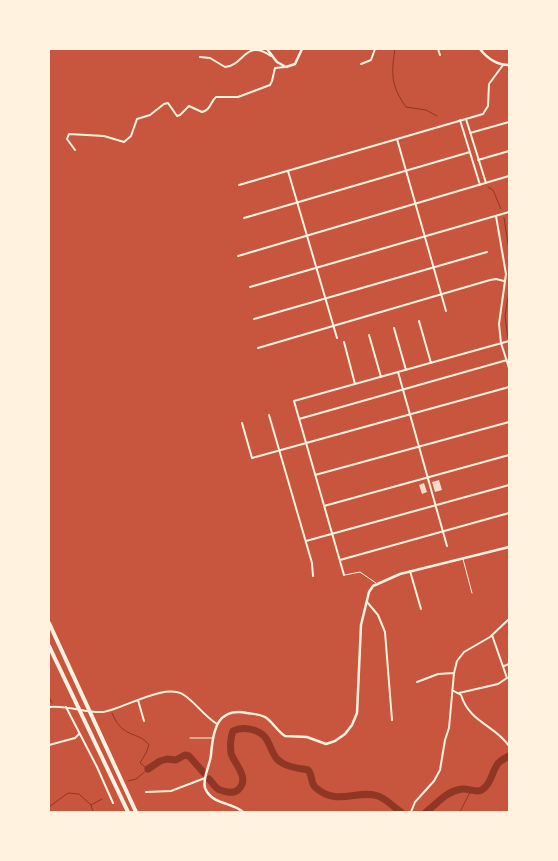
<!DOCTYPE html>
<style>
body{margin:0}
#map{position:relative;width:558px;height:861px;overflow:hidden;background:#c8553d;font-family:Jost,sans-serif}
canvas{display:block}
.frame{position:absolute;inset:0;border:50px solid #fff3e0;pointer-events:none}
</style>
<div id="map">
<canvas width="558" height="861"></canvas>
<div class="frame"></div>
</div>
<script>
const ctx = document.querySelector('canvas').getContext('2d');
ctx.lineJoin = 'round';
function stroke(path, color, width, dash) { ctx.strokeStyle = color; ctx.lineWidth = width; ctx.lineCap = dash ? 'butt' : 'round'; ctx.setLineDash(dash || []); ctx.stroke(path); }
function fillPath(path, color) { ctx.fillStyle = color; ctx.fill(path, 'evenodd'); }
stroke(new Path2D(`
 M395,49C391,74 391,86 406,107L426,110L437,116
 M488,187L493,190L501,209
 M504,218L509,250
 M508,338L505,316L509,291
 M49,697L52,703
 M112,713C122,739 139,731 149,745L146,753L140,763L148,769
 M128,781L136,779L147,770
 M91,805L93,812
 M49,807L68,793L79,794L91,805L102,799
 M398,812L400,811
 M460,812L469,794L474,790`), '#8f3625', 1);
stroke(new Path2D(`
 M148,769L160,761L167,759L176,760L185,755L189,756L204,773
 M209,779C213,783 215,788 220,790C226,792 233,794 238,790C251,778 234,764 231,753C230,745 230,739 233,731C242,726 258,729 265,737C270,743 271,752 277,759C285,767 298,768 308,770C313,775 310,782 315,787C336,807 358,789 378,796C387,799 393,807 401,812
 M426,812C438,803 446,791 462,789C468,788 478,794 483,789C491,784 492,772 497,765C499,761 505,758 509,756`), '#8f3625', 7);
fillPath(new Path2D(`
 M439,480L442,490L435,492L432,482Z
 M424,483L427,492L422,494L419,485Z`), '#f7dbc8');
stroke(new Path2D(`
 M463,559L472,593
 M345,575L360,572L376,583
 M190,738H213`), '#fff3e0', 1);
stroke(new Path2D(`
 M438,49L440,55
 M200,57L210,58L225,67C244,66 245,38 271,56
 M361,64L371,60L375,49
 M466,119L486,183
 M460,120L480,185
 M470,133L509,122
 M397,139L446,311
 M75,150L67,139L69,134L104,136L124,142L131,136L137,119L150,115L164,104L168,103L177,116L180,115L189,106L202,112C211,110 210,102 216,97H238L270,85L272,81L275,68L285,67
 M478,160L509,151
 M288,171L337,338
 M239,185L483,114L488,106L489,84L503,65
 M496,216L506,274L499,324L501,343L509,368
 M244,218L470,152
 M238,256L509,176
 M250,287L509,212
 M254,319L487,252
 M419,321L431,363
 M394,328L406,370
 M369,335L381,377
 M344,342L355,384
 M258,348L490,280L496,279L504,281
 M398,372L447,546
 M269,415L312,563L313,576
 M299,419L507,360
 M242,423L252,458L509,387
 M315,475L509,422
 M324,506L509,455
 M306,541L509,485
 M340,560L509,513
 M410,571L421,609
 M344,575L294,401L509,341
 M367,602L378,615L385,632L392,720
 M504,666L509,664
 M417,682L438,674L454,673
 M452,690L461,695C470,723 495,725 509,746
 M459,693L498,684L507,678L492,635
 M138,700L144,721
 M49,707C68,705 85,713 103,712C124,709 165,682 184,695C196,703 204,716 217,724
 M66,707L97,767L113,803
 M49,745L75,738L79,734
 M146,792L171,791L205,778
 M411,812L415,802L434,781L440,770L445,740L449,728L454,673L457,661L464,652L490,637L509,619`), '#fff3e0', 2);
stroke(new Path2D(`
 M267,49L277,62L286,67L295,64L302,49
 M480,49C487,58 497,65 509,65
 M243,812C232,802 212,805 205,788C202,779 210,765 211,755C213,730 217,707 247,713C253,714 259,714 265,717C273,722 277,731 285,736L307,737L326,744L335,741L345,734L352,725L357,713L361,625L369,592L373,586L400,574L509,547`), '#fff3e0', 2.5);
stroke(new Path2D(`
 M49,623L136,812
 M49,646L128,812`), '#fff3e0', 4);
</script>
